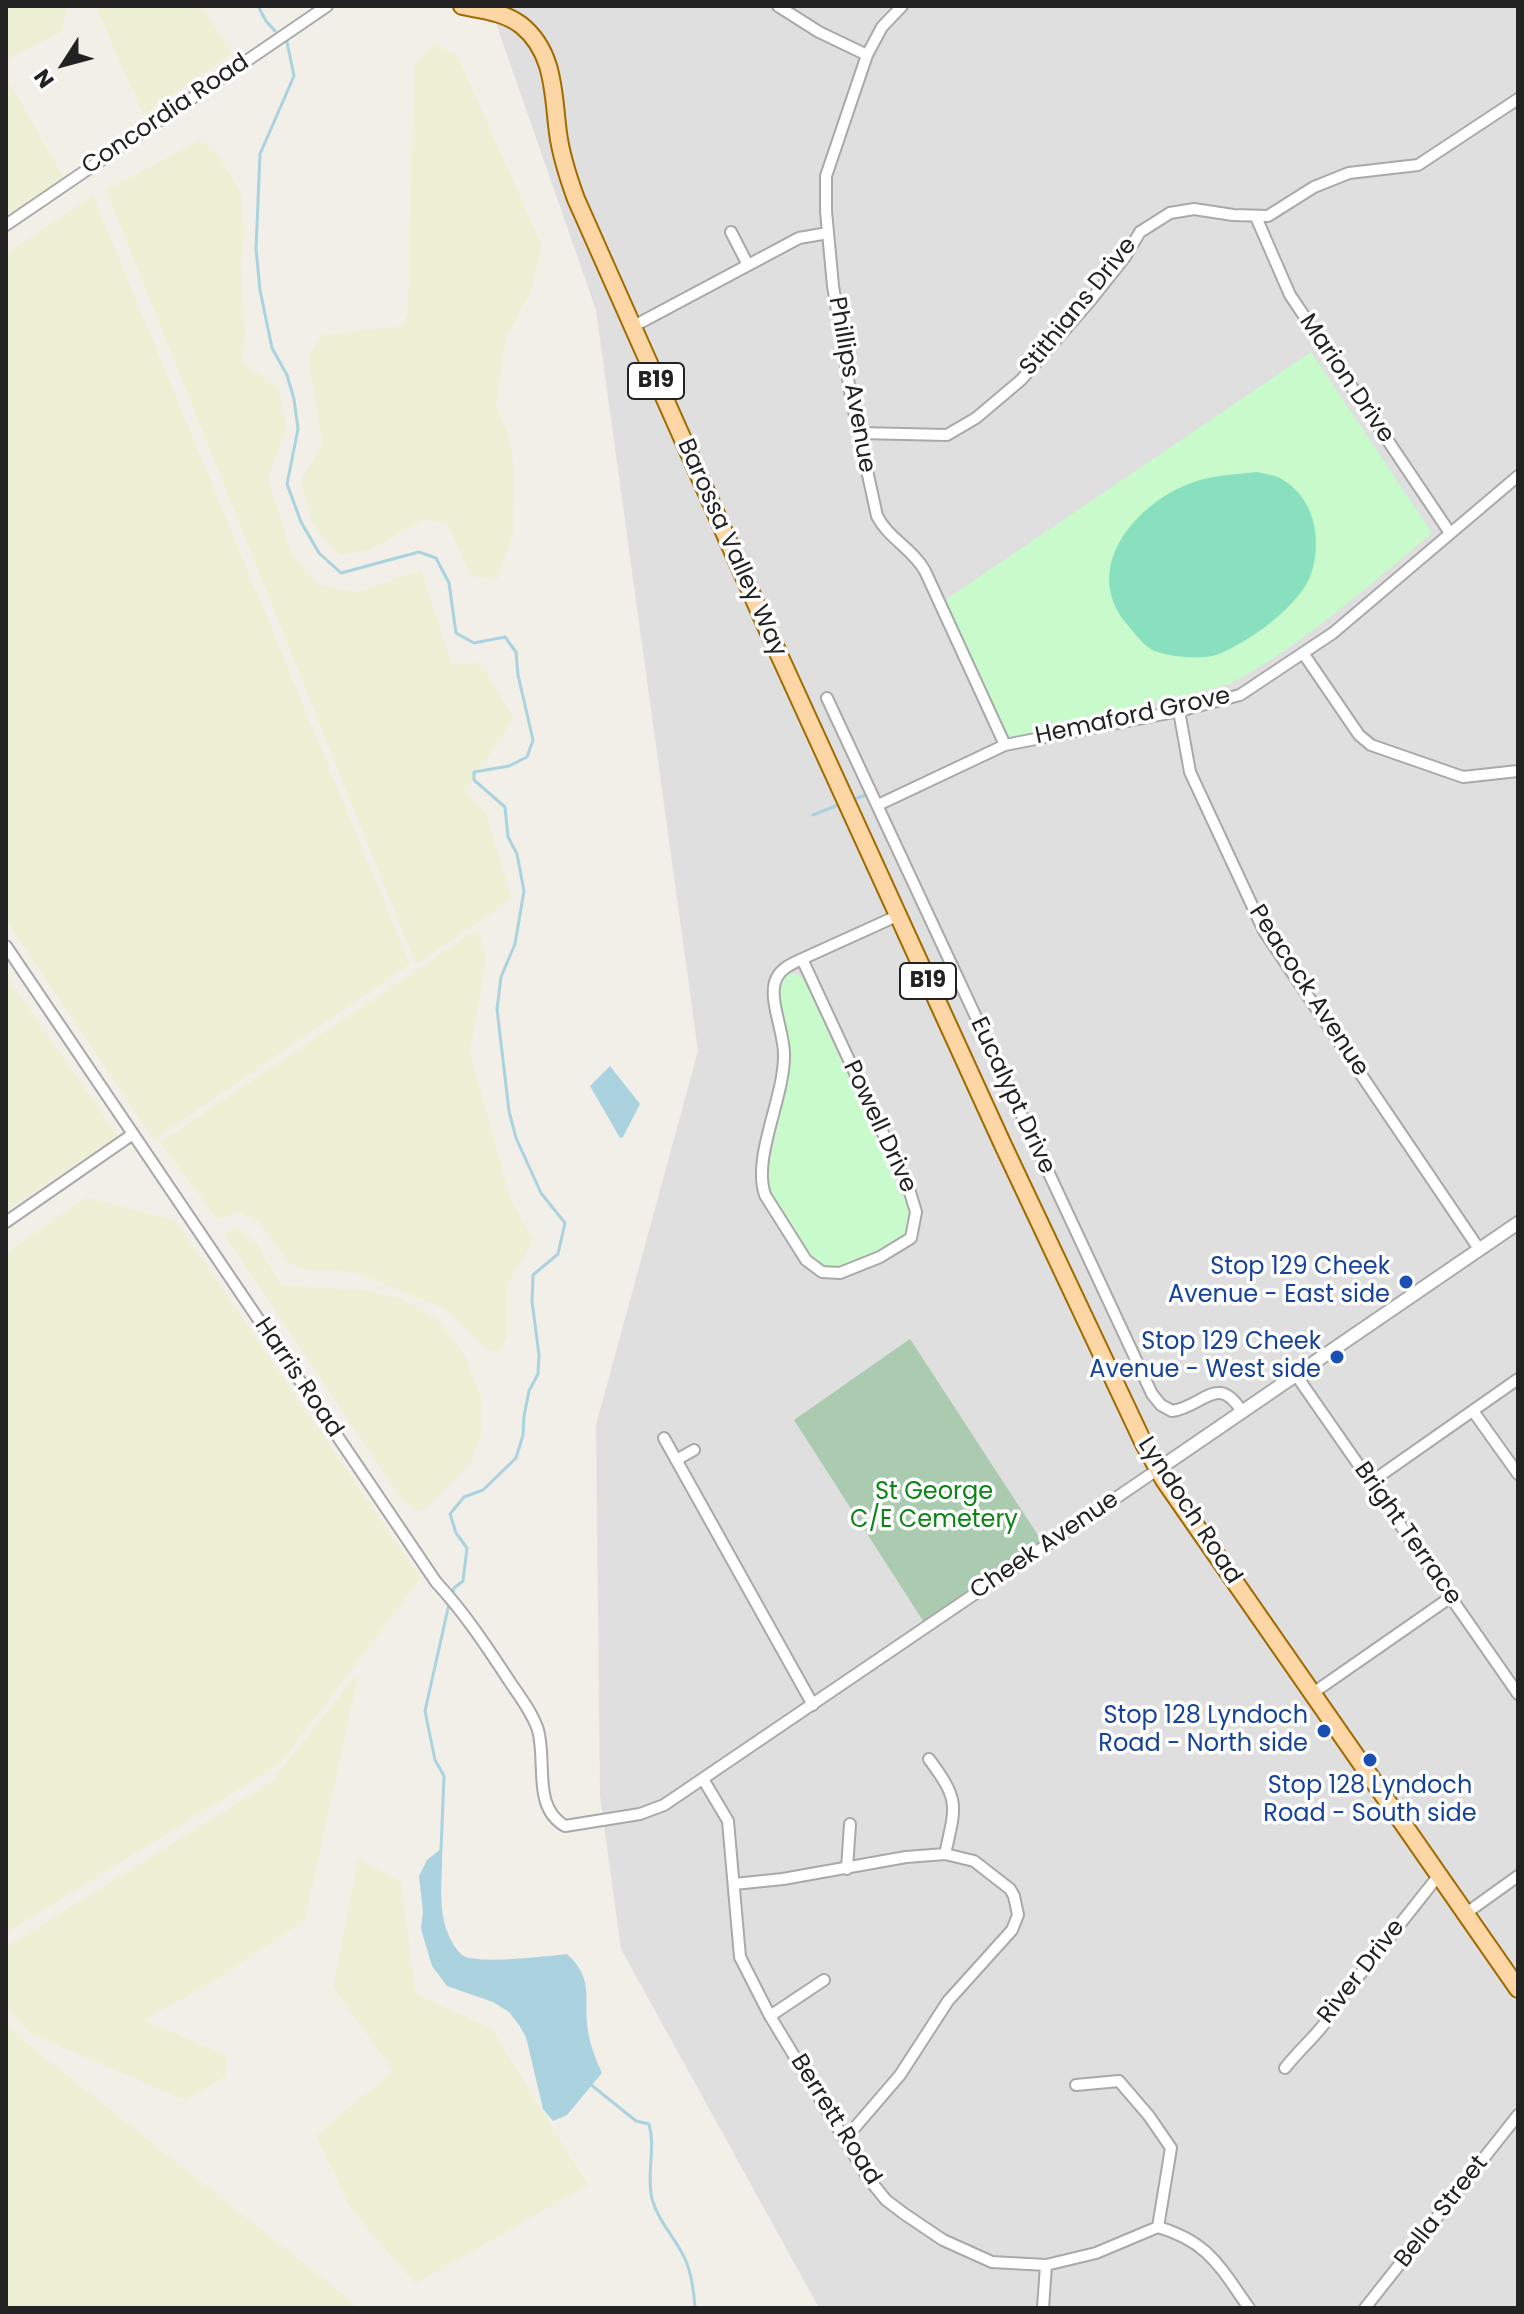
<!DOCTYPE html>
<style>
body{margin:0}
#map{position:relative;width:1524px;height:2314px;overflow:hidden;background:#f2efe9;font-family:Poppins,sans-serif}
canvas{display:block}
.frame{position:absolute;inset:0;border:8px solid #222;pointer-events:none}
.north{position:absolute;left:24px;top:24px;width:80px;height:80px;-webkit-text-stroke:6px #fff;paint-order:stroke;rotate:234deg;font-size:22px;font-weight:700;line-height:32px;text-align:center;color:#222}
.north::after{content:'';display:block;margin:auto;width:28px;height:36px;background:#222;clip-path:polygon(50% 0,100% 100%,50% 72%,0 100%)}
</style>
<div id="map">
<canvas width="1524" height="2314"></canvas>
<div class="frame"></div>
<div class="north">N</div>
</div>
<script>
const ctx = document.querySelector('canvas').getContext('2d');
ctx.lineJoin = 'round';
function fillPath(path, color) { ctx.fillStyle = color; ctx.fill(path, 'evenodd'); }
function stroke(path, color, width, dash) { ctx.strokeStyle = color; ctx.lineWidth = width; ctx.lineCap = dash ? 'butt' : 'round'; ctx.setLineDash(dash || []); ctx.stroke(path); }
function write(font, color, halo, rows, align = 'center') {
  ctx.font = font + ' Poppins,sans-serif'; ctx.lineWidth = 7; ctx.setLineDash([]); ctx.textBaseline = 'middle'; ctx.strokeStyle = halo; ctx.fillStyle = color; for (const [text, x, y, turn = 0] of rows) {
    ctx.save(); ctx.translate(x, y); ctx.rotate((+turn || 0) * Math.PI / 180); ctx.textAlign = isNaN(turn) ? turn : align; if (halo) ctx.strokeText(text, 0, 0); ctx.fillText(text, 0, 0); ctx.restore();
  }
}
fillPath(new Path2D(`
 M490,6H1518V2308H819L621,1949L600,1796L596,1425L698,1051L596,310Z`), '#e0dfdf');
fillPath(new Path2D(`
 M6,6H68L61,32L6,60Z
 M96,6H201L233,53L143,115Z
 M434,43L458,56L542,245L531,292L506,337L496,406L509,436L514,468L513,534L497,580L470,576L448,524L424,519L370,550L340,555L312,524L301,480L322,443L308,357L322,335L401,326L408,315L414,66Z
 M6,76L64,178L6,218Z
 M203,139L218,155L241,192L244,233L241,264L245,335L242,362L278,388L287,427L268,478L291,552L318,585L357,592L421,570L452,664L480,663L514,718L465,791L486,813L512,899L416,965L106,190Z
 M93,195L410,964L154,1140L6,920V254Z
 M475,931L480,934L486,959L470,1052L510,1197L533,1238L530,1248L507,1284V1337L499,1351L488,1350L446,1309L354,1272L304,1269L288,1262L259,1222L238,1212L217,1219L160,1142Z
 M6,975L118,1136L6,1210Z
 M86,1197L176,1221L421,1578L280,1764L6,1933V1253Z
 M237,1227L257,1244L281,1285L370,1291L403,1299L436,1318L465,1355L481,1399V1434L472,1461L422,1511L404,1503L224,1234Z
 M359,1672L305,1920L206,1986L144,2020L227,2056L225,2077L185,2100L29,2033L6,2006V1947L271,1782Z
 M358,1859L401,1882L416,1994L492,2029L588,2185L415,2284L350,2208L316,2135L393,2071L333,1987Z
 M6,2024L28,2044L360,2308H6Z`), '#eef0d5');
fillPath(new Path2D(`
 M910,1339L1045,1546L927,1627L794,1420Z`), '#aacbaf');
fillPath(new Path2D(`
 M1311,352L1432,533C1368,586 1304,644 1230,684L1008,739L945,600Z
 M794,973L804,979L911,1213V1225L902,1240L844,1268L821,1266L811,1258L772,1196L768,1187V1171L789,1071V1055L779,988L786,975Z`), '#c8facc');
fillPath(new Path2D(`
 M1257,472C1265,474 1274,475 1280,478C1314,496 1323,540 1311,574C1300,606 1248,643 1216,655C1201,660 1165,657 1151,649C1141,643 1133,631 1126,623C1082,569 1133,507 1186,485C1208,475 1233,475 1257,472Z`), '#88e0be');
fillPath(new Path2D(`
 M1303,1272L1316,1292L1292,1309L1279,1289Z`), '#e2e2e2');
fillPath(new Path2D(`
 M610,1066L640,1104L623,1137L620,1138L590,1086Z
 M442,1848C443,1870 439,1894 443,1916C445,1929 452,1946 462,1955C474,1965 550,1956 567,1954C595,1979 583,1999 588,2031C590,2045 596,2060 602,2073L567,2115L553,2121L543,2109L526,2037L519,2025L509,2012L493,2002L447,1986L432,1966L421,1929L423,1912L419,1876L427,1860Z`), '#aad3df');
stroke(new Path2D(`
 M258,6L266,21L275,31
 M287,42L294,76L260,154L256,249L260,290L272,348L287,375L294,399L298,429L287,484L301,522L319,553L341,573L419,552L436,558L449,583L456,633L474,643L505,637L516,652L518,675L533,740L527,757L509,766L474,772V780L505,807L508,837L517,854L524,891L515,944L501,977L497,1009L509,1111L516,1138L541,1193L565,1223L558,1254L533,1275L532,1301L539,1355L538,1374L529,1391L524,1416L523,1435L516,1458L483,1490L464,1497L450,1514L456,1533L467,1548L463,1581L454,1588L452,1597
 M855,799L868,794
 M813,815L838,805
 M441,1850L444,1776L435,1760L425,1711L449,1604
 M590,2084L636,2121L649,2124C656,2148 646,2174 652,2199C659,2223 675,2237 685,2259C691,2272 694,2293 695,2308`), '#aad3df', 3);
const minor = new Path2D(`
 M778,6L819,32L867,55
 M902,6L882,27L867,55L826,176V211L833,286L851,397L877,516C888,538 913,549 925,571L1005,745
 M1256,217L1290,295L1450,533
 M6,225L327,6
 M731,232L748,265
 M632,327L799,238L828,233
 M860,433L947,435L976,418L1021,380L1090,301L1125,257L1140,232L1170,213L1194,209L1233,215L1268,216L1314,187L1349,173L1418,165L1518,99
 M1303,653L1359,735L1371,745L1463,777L1518,771
 M827,698L1152,1394L1161,1405L1172,1411C1203,1407 1218,1372 1242,1412
 M1179,711L1190,772L1264,931L1479,1249
 M878,805L1005,745L1179,711L1240,695L1333,633L1518,476
 M6,946L436,1582C464,1612 487,1647 510,1682C520,1697 532,1712 538,1730C547,1763 532,1807 565,1826L640,1814L664,1805L1157,1470
 M802,959L909,1189L916,1212L911,1238L880,1257L840,1273L822,1272L806,1260L765,1195C752,1157 784,1099 784,1056C785,1034 769,1002 775,982C779,969 791,964 802,959L899,915
 M6,1222L133,1134
 M1296,1375L1518,1694
 M1473,1411L1518,1474
 M664,1438L813,1705
 M676,1460L694,1450
 M1371,1482L1518,1379
 M1313,1693L1451,1597
 M929,1759C960,1801 956,1805 945,1854
 M703,1779L728,1821L740,1957L770,2016L868,2178L886,2200L903,2213L943,2240L992,2262L1046,2265L1096,2253L1158,2227C1209,2242 1220,2267 1249,2308
 M847,1869L850,1824
 M734,1884L783,1879L906,1857L945,1854L974,1861L1010,1889L1014,1896L1018,1915L1012,1930L948,2001L900,2075L845,2139
 M1465,1914L1518,1876
 M770,2016L824,1980
 M1285,2068C1301,2047 1325,2029 1335,2006L1439,1875
 M1076,2085L1119,2081L1149,2116L1171,2148L1158,2227
 M1043,2308L1046,2265
 M1365,2308L1518,2115`);
const tertiary = new Path2D(`
 M1157,1470L1518,1223`);
const primary = new Path2D(`
 M462,6C482,10 504,12 521,25C555,52 553,95 558,133C561,156 568,177 576,199L765,624L1003,1145L1144,1444L1164,1480L1518,1989`);
stroke(minor, '#a9a9a9', 14);
stroke(tertiary, '#a9a9a9', 16);
stroke(primary, '#a06b00', 20);
stroke(minor, '#fff', 10);
stroke(tertiary, '#fff', 12);
stroke(primary, '#fcd6a4', 16);
for (const [x, y, r, color] of [
 [1406,1282,8,"#1a4fb4"],
 [1337,1357,8,"#1a4fb4"],
 [1324,1731,8,"#1a4fb4"],
 [1370,1760,8,"#1a4fb4"]
]) { const dot = new Path2D(); dot.arc(x, y, r, 0, 2 * Math.PI); ctx.fillStyle = color; ctx.fill(dot); stroke(dot, '#fff', 3); }
for (const [x, y, w] of [
 [656,381,56],
 [928,981,56]
]) { const box = new Path2D(); box.roundRect(x - w / 2, y - 18, w, 36, 6); ctx.fillStyle = '#fff'; ctx.fill(box); stroke(box, '#222', 2); }
write('bold 22px', '#222', null, [
 ["B19",656,381],
 ["B19",928,981]
]);
write('24px', '#222', '#fff', [
 ["Concordia Road",166,115,-34],
 ["Stithians Drive",1079,307,-51],
 ["Marion Drive",1346,379,56],
 ["Phillips Avenue",851,385,80],
 ["Barossa Valley Way",731,548,66],
 ["Hemaford Grove",1133,717,-12],
 ["Peacock Avenue",1308,991,57],
 ["Eucalypt Drive",1012,1096,65],
 ["Powell Drive",879,1127,65],
 ["Harris Road",298,1378,56],
 ["Lyndoch Road",1189,1511,57],
 ["Bright Terrace",1407,1534,55],
 ["Cheek Avenue",1045,1546,-34],
 ["River Drive",1362,1972,-52],
 ["Berrett Road",835,2120,58],
 ["Bella Street",1442,2212,-52]
]);
write('24px', '#164399', '#fff', [
 ["Stop 129 Cheek",1390,1268],
 ["Avenue - East side",1390,1296],
 ["Stop 129 Cheek",1321,1343],
 ["Avenue - West side",1321,1371],
 ["Stop 128 Lyndoch",1308,1717],
 ["Road - North side",1308,1745],
 ["Stop 128 Lyndoch",1370,1787,"center"],
 ["Road - South side",1370,1815,"center"]
], 'right');
write('24px', '#0c8416', '#fff', [
 ["St George",934,1493],
 ["C/E Cemetery",934,1521]
]);
</script>
